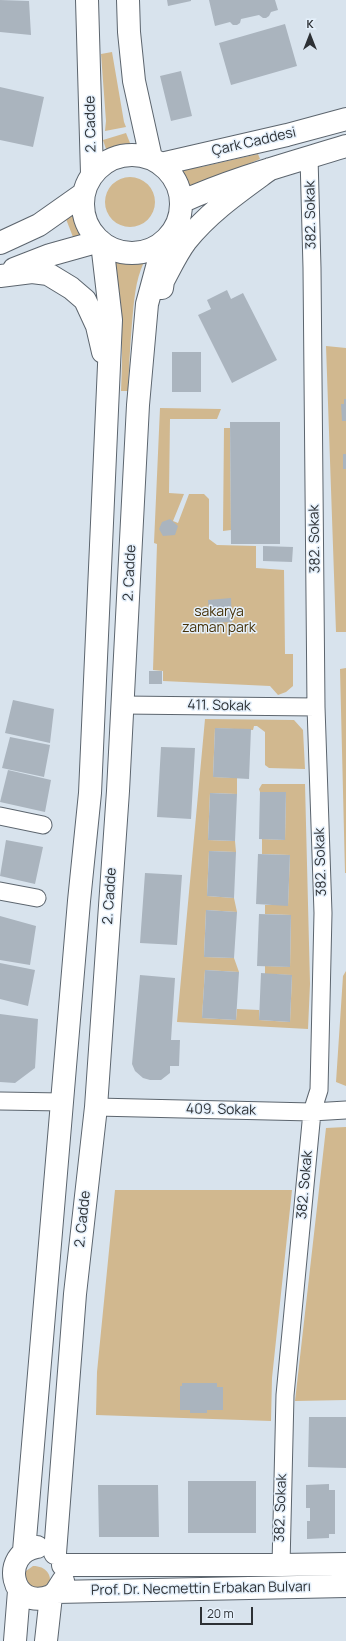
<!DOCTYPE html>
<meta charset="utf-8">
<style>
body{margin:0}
#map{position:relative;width:346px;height:1641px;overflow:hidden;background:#d8e3ed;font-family:Manrope,sans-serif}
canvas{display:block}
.north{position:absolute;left:290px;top:16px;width:40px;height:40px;-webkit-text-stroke:3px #e5f0fb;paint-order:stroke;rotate:0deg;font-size:11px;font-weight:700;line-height:16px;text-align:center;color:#2c3034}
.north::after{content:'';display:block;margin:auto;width:14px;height:18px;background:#2c3034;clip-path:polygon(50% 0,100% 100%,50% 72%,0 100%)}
.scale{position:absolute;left:200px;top:1607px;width:53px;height:18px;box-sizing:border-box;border:2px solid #2c3034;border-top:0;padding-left:5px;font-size:12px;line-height:14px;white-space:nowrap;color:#2c3034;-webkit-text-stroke:3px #e5f0fb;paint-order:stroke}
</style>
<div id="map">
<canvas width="346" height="1641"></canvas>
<div class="north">K</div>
<div class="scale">20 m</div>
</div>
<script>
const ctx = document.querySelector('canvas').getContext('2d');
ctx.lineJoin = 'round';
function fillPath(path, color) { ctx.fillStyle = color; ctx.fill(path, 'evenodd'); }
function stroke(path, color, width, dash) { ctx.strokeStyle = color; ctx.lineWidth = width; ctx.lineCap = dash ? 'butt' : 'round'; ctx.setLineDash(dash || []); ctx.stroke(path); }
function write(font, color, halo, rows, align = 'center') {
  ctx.font = font + ' Manrope,sans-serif'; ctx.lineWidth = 3; ctx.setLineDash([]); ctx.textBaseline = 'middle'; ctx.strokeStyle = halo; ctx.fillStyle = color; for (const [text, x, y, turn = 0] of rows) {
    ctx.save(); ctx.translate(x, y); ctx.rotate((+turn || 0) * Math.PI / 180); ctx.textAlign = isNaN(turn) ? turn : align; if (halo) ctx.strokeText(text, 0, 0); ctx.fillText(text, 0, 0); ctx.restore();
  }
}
fillPath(new Path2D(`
 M112,52L124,122L126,127L105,131L106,121L101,54Z
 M126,133L132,148L125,147L107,152L103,140Z
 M258,154L260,159L187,190L186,183L176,169L201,167Z
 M105 202a25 25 0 1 1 50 0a25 25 0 1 1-50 0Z
 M73,212L83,236L73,237L66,219Z
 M142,259L144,262C135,281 134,302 132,323C130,346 129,368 128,391H121C123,346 123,303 113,260L129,262Z
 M326,346L346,348V632H336Z
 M160,408L221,409L217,419H170L169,493L184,494L173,521L178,523L189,494H204L209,499V539L217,545L256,546V568L284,570L285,654H293V686L286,692L278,695L270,686L163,681V671L153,670L157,544L154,543Z
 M224,428H230L231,530L223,531Z
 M346,668V873H345L340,669Z
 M205,719L294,720L303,730L305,769L269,768L265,765V732L257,726H254L253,730L215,728L213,777L237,778V794L210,793L208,840L235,841L236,852L209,851L207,896L234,898L237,912L206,910L204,957L234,958L239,972L205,970L202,1018L236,1020L237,1009L259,1010V1020L290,1022L292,975L265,974V966L290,967L291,915L265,914V905H288L290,855L262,854V839L285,840L286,793L260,792L259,789L262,784H305L310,984L308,1029L177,1022Z
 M346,971V1086L336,1082L343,976Z
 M346,1127V1400L295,1401L326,1128Z
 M115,1190H292L272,1378L271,1421L96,1415L97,1372Z
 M33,1566C46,1566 53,1575 49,1587L33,1593L23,1575L26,1571Z`), '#d1b88f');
fillPath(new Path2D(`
 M0,0L29,1L31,35L0,32Z
 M167,0H191V1L168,6Z
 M209,0H275L278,10L271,12L269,16L266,18H263L259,15L241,19L240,23L237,25H233L230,22L215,26Z
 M285,24L297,66L231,85L219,43Z
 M181,71L192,116L171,121L160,76Z
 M0,87L44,97L33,147L0,140Z
 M227,290L231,299L243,293L277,360L232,383L198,315L211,309L207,300Z
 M172,352H201V392H172Z
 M344,399H346V421H342L341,404H344Z
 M230,422H280V544H231Z
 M343,454H346V469H343Z
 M170,519L178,526L175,535L163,536L159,529L162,522Z
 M263,546L293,547L292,562L263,561Z
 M231,598L232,622L210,623L208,600Z
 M149,671H162V684H149Z
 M13,700L54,709L50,743L5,733Z
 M215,728L251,729L249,779L213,777Z
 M10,737L50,745L44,777L2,768Z
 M161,747L195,748L191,819L157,817Z
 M8,770L51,780L45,812L0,802Z
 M260,792H286L285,840L259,839Z
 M210,793L237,794L235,841L208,840Z
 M6,840L43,847L35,884L0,876Z
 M209,851L236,852L234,898L207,896Z
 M258,854L290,855L288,906L256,904Z
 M145,873L182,875L177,945L140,943Z
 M206,910L237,912L234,958L204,957Z
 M259,914L291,915L290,967L257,966Z
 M0,916L36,926L30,965L0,960Z
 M0,963L35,970L28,1006L0,999Z
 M205,970L239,972L236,1020L202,1018Z
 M261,973L292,975L290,1022L259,1020Z
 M140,975L175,978L171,1040H180L179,1066H170V1073L161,1080H150L143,1078L135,1071L132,1064Z
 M0,1014L38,1019L35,1068L15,1083L0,1082Z
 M182,1383H217V1387H223V1410H207V1413H190V1410H180V1386H182Z
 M309,1417H346V1468L308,1467Z
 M188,1481H256V1533H188Z
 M329,1484V1490H335V1534H329V1538L307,1539V1521H310V1508H306V1485Z
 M98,1485H158L159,1537H99Z`), '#aab4be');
const minor = new Path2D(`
 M122,705L316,707
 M0,816L43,825
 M0,891L37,898
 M0,1101L63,1102
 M96,1107L312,1112L346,1110
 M281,1565L285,1395L312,1112L319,1090L323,913L316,707L312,268L309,157`);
const major = new Path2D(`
 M87,0L92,174
 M128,0L129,32L134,81L151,158
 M83 204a49 49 0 1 1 98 0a49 49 0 1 1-98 0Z
 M161,164L287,135L346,119
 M181,202C234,178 291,163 346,146
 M0,243L39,225L83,194
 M14,269L50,255L100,241
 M0,276L32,272L48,274L71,288L85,300L97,326L103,352
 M162,288L163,281C170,268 177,253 186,241C209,212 240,191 270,169
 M37,1547C0,1553 10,1612 51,1596
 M24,1551L79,901L90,793L111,320L102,243
 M55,1553L75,1294L96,1107L118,791L138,405L147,304L164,241
 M63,1565H281L346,1564
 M56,1592L346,1586
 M15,1641L19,1591
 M46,1641L51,1596L56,1592L63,1581`);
stroke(minor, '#5c656e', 19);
stroke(major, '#5c656e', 24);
stroke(minor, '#fff', 17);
stroke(major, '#fff', 22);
write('14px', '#2c3034', '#e5f0fb', [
 ["2. Cadde",91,124,-91],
 ["Çark Caddesi",254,142,-13],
 ["382. Sokak",311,215,-91],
 ["382. Sokak",315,539,-91],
 ["2. Cadde",130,573,-87],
 ["411. Sokak",219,706,1],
 ["382. Sokak",321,862,-92],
 ["2. Cadde",110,896,-86],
 ["409. Sokak",221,1110,1],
 ["382. Sokak",305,1185,-85],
 ["2. Cadde",83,1219,-84],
 ["382. Sokak",281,1508,-88],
 ["Prof. Dr. Necmettin Erbakan Bulvarı",201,1589,-1]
]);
write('14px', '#463209', '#e5f0fb', [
 ["sakarya",219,612],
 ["zaman park",219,628]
]);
</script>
